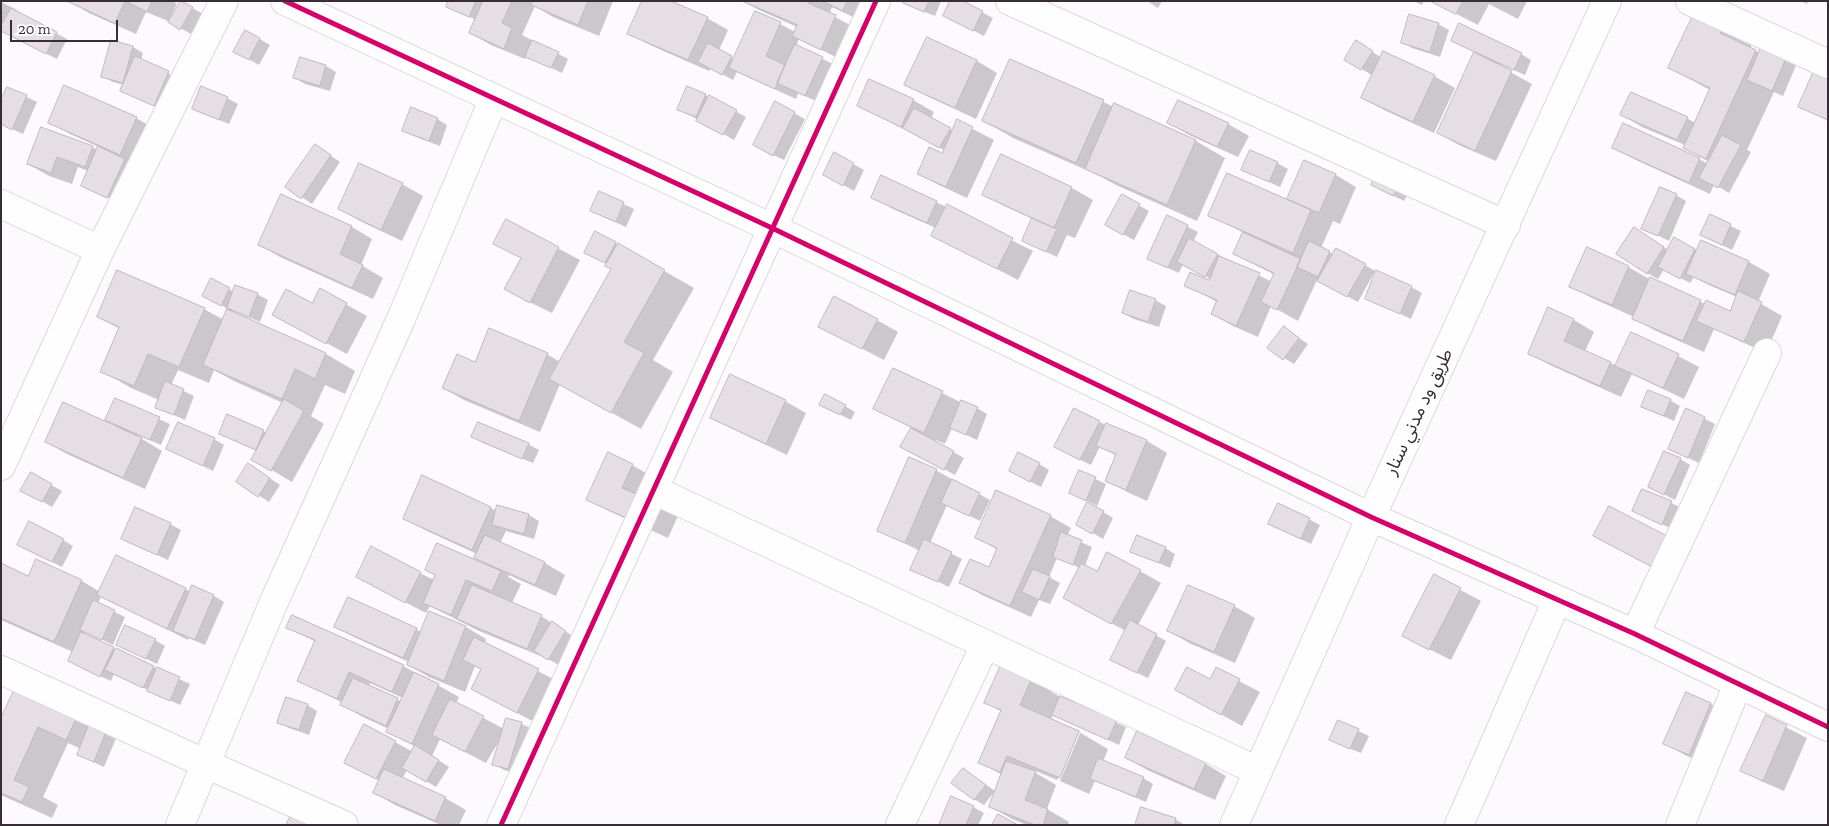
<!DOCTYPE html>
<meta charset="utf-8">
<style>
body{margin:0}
#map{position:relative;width:1829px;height:826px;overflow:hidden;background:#fdfafd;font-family:"Zilla Slab",serif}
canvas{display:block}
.frame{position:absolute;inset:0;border:2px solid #372d37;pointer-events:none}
.scale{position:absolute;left:10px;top:20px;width:108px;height:22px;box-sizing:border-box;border:2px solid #372d37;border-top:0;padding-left:6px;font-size:15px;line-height:18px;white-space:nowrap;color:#372d37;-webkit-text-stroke:4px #fff;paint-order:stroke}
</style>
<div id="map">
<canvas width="1829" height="826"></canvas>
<div class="frame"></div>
<div class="scale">20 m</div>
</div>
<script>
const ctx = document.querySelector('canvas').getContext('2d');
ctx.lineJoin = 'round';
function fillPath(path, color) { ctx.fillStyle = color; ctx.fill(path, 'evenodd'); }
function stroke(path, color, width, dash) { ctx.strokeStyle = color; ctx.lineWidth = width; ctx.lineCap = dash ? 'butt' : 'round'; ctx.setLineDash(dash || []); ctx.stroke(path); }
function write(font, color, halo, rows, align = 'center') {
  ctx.font = font + ' "Zilla Slab","Noto Sans Arabic",serif'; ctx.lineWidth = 4.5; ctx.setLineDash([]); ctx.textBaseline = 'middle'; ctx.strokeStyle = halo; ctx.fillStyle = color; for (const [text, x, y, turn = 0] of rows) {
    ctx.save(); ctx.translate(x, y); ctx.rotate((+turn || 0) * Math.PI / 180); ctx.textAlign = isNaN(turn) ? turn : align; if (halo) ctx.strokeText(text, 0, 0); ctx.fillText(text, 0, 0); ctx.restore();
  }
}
fillPath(new Path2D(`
 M69,1H173L177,4L170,18L172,19L182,2L203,14L191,34L168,21L146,12L136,34L89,13Z
 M449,1H613L599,36L553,17L535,6L522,35L568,59L562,73L526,56L525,59L491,45L470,33L476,20L458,12Z
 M743,1H873L864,22L832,7L829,14L856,28L842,60L799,39L796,46L833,64L816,101L798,93L796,99L737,72L733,80L711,68L709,71L650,45L629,33L707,18L728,30L719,50L734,59L780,24L795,32L797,27L757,9Z
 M905,1H941L935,16L915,8Z
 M961,1L993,18L984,36L955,21Z
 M1147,1H1162L1158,8Z
 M1413,1H1424L1422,5Z
 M1431,1H1527L1518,19L1489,4L1478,25Z
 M1800,1H1808L1807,4Z
 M1,2L17,10L16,12L67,39L57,59L11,36L1,27Z
 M1695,13L1753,43L1750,48L1760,53L1800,56L1783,96L1774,92L1747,150L1751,152L1729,193L1714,184L1710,194L1634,159L1613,148L1699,159L1708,164L1709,162L1684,147L1685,145L1642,127L1622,115L1687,118L1695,123L1710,90L1670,68Z
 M1438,24L1449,30L1440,57L1412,48L1402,42Z
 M246,31L270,45L259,65L245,57Z
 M928,38L977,61L997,73L976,119L927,96L906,84Z
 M112,42L133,47L143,53L141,60L178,78L165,111L132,96L121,90L124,85L113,82L102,76Z
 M1366,48L1382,58L1434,76L1455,88L1434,133L1384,110L1363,98L1373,76L1346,59Z
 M1475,52L1521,54L1531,60L1525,75L1500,64L1499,66L1532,84L1496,161L1459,145L1438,133Z
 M301,58L326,66L336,72L330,91L305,84L295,78Z
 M1828,71V121L1800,106Z
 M8,88L37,102L23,134L1,124Z
 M705,95L746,117L734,140L679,109Z
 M227,98L238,104L229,124L193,109Z
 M913,100L934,112L931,119L953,131L957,121L994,140L967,198L939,185L918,173L942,155L944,150L859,106Z
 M1103,102L1114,107L1115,104L1196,141L1225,158L1197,221L1116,185L1098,175L1013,138L984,121Z
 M775,103L805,119L784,160L765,151Z
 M136,118L157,130L118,202L92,191L88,171L78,167L72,184L49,176L28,164L92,147L98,150L99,147L70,134L49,122Z
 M437,119L447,125L440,146L414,136L403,130Z
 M1169,123L1228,124L1249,136L1238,157L1189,135Z
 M325,152L340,162L312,204L287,187Z
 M835,154L864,170L854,191L824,174Z
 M1001,156L1072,188L1093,200L1075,238L1067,235L1057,257L1023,241L1033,219L1004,206L984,194Z
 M1305,161L1336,175L1356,187L1340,224L1333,221L1321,248L1333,254L1365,265L1375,271L1358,302L1317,280L1298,321L1271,306L1258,337L1233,326L1212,314L1217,302L1186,285L1209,282L1211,279L1183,264L1179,273L1159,264L1168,217L1198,232L1193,242L1272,282L1275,275L1234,254L1244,233L1210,215L1287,201Z
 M1277,163L1288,169L1280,187L1243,170Z
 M402,184L423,196L402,241L360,221L340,209Z
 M1412,186L1404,201L1382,190Z
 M600,193L634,209L626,227L602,216Z
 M282,195L352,227L372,239L361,265L383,278L373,299L280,257L260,245Z
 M1676,195L1686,201L1669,241L1643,228Z
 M1122,196L1149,211L1134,240L1117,231Z
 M873,197L936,202L1033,251L1018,280L933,236L936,228L893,209Z
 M1710,216L1741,231L1732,250L1701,235Z
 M507,221L580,260L552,313L527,301L522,258Z
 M1644,234L1668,250L1674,239L1698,251L1702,241L1749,262L1770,274L1758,302L1782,316L1766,353L1714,329L1704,352L1654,330L1634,318V317L1592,298L1571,286L1628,267L1651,280L1705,304L1731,313L1737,297L1709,285L1694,277L1690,283L1664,269L1658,279L1647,273Z
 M615,243L694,288L653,360L673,372L641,429L560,384L540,432L464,400L443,388L476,363L547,354L560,362L612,269L608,264L596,258Z
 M211,280L234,292L257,294L268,300L260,322L233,310L231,313L326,354L355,371L345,394L325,385L311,416L324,424L292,482L253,459L257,451L231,439L228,416L267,433L283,403L234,381L214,370L209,383L178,370L171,385L194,396L185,420L156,407L159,400L131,388L102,371L120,329L98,317L204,309L224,320L228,309L212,300Z
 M1411,287L1422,293L1411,319L1366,298Z
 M320,290L367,316L347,354L294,326L313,304Z
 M1155,300L1166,306L1159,327L1134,319L1123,313Z
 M877,320L898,332L884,360L820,327Z
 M1574,320L1594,332L1585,351L1617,366L1678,356L1699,367L1684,399L1632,374L1621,397L1550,365L1529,353Z
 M1284,328L1308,344L1294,364L1284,358Z
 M894,369L962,403L977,408L987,414L977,440L952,428L945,444L936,440L935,442L964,458L955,475L902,446L912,428L875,409Z
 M826,395L855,412L851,420L831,410Z
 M116,400L170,424L161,445L138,435L137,436L162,451L145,489L67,454L46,442L115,427L116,425L107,420Z
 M1670,400L1680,406L1674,421L1642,407Z
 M785,401L806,413L787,455L733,429L712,417Z
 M1687,410L1715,424L1699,463L1669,449Z
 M1099,422L1147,441L1167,453L1147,501L1127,492L1107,480L1117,456L1100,446L1091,465L1066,453Z
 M473,437L528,444L539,450L533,463L483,443Z
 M214,439L224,445L213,471L168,449Z
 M909,458L937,471L990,500L980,521L947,505L930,543L962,559L949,587L912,569L920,551L878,530Z
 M1680,459L1690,465L1675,500L1659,492Z
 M1039,464L1049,470L1041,487L1021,477Z
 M632,465L653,477L678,516L668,538L609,511L588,499Z
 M259,471L280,485L269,502L237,482Z
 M1080,472L1106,484L1097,506L1081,498Z
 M31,474L62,491L52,507L22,490Z
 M1643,490L1682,508L1672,529L1634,511Z
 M1279,504L1320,525L1311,544L1280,529Z
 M498,506L529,515L539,521L534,539L506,531L500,543L545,563L565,575L556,596L509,575L508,577L521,584L512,603L541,616L576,638L559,665L548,659L479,631L430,606L426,613L378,588L420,573L434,580L489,567L490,566L475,557L477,554L425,530L404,518L491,508L497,511Z
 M1103,512L1113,518L1103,539L1088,530Z
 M1050,516L1071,528L1067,536L1092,547L1085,566L1097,573L1140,571L1161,583L1138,625L1166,641L1148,678L1122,666L1126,631L1085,609L1080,568L1057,558L1049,577L1060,583L1050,604L1039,600L1031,617L982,595L961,583L989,568L998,550L976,537Z
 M170,524L181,530L168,560L133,544Z
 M1670,539L1691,551L1676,579Z
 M63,540L73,546L62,567L29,550Z
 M1165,548L1175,554L1170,568L1132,551Z
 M117,556L191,592L214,596L224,602L205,645L189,638L188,640L101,596L98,604L125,617L113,645L85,631L84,635L190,684L180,705L114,674L111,681L80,667L73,652L1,620V564L29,577L36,561L82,581L100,592Z
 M1434,576L1481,601L1451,660L1425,647Z
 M1234,606L1255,618L1235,663L1189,643L1169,631Z
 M429,613L466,627L486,639L485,644L559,682L538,724L472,689L482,670L475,666L465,692L429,677L408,665L409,662L356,638L335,626L416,629L421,632Z
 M288,627L403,666L459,697L456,703L504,729L522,724L532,729L519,774L504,770L494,764L502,736L486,763L440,739L432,756L449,767L436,787L407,770L402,779L445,798L466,810L459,825H441L395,805L375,793L380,781L366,774L395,742L413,752L416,747L388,732L389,729L363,717L342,705L343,703L298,680L316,642ZM370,683L403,698L402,702L369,686Z
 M155,640L165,646L157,664L128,650Z
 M1031,679L1060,697L1126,727L1119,745L1053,715L1051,720L1079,732L1108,749L1103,762L1143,778L1153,784L1146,802L1095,781L1089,794L1060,781L1080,733H1077L1057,780L1036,771V773L1056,785L1047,809L1069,822L1068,825H1027L1012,819L991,807L1002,775L980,762L1002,712L986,702Z
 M1210,681H1239L1260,692L1242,726L1197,701Z
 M17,688L117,736L104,767L78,755L81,749L68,743L43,797L58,805L52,818L1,795V721Z
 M1687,693L1711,704L1732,716L1710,766L1685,755L1664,743Z
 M307,705L317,711L309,735L289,728L279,722Z
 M1766,717L1807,738L1784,791L1763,782L1742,770Z
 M1339,722L1369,736L1361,753L1341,745Z
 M1137,733L1206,764L1226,776L1215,800L1147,770L1127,758Z
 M963,769L995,791L984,805L974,799Z
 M973,807L984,813L978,825H940Z
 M1175,819L1185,825H1136Z`), '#0003');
const building = new Path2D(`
 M67,1H152L147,12L125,1L115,23Z
 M181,1L193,7L180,30L168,22Z
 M448,1H476L469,17L446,7Z
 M483,1H512L502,23L512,28L504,49L469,33Z
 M533,1H588L578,25L531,5Z
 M642,1H671L708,17L688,60L627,34Z
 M742,1H809L808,3L836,15L821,50L792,36L797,25Z
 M823,1H847L843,11Z
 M904,1H929L924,12L903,3Z
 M950,1H963L983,11L973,31L943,16Z
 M1430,1H1463L1456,14Z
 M11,8L57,32L46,54L1,31V26Z
 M755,11L781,22L766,56L785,65L775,89L729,68Z
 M1695,11L1724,25L1720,33L1756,50L1706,159L1683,148L1710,88L1668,68Z
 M1409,14L1439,23L1430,52L1401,43Z
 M1459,23L1522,53L1514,70L1451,41Z
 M245,30L260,38L249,60L233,52Z
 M927,37L977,60L955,108L904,85Z
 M1765,38L1790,49L1772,91L1747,80Z
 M111,40L133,46L123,83L101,77Z
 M532,40L559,52L551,68L525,57Z
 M1356,40L1373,51L1361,70L1344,60Z
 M708,43L732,56L722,75L698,62Z
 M795,44L823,57L805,96L777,83Z
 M1383,51L1435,75L1413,122L1361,98Z
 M1474,52L1512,71L1475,151L1437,133Z
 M135,56L169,71L154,106L120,91Z
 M300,57L326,65L320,86L293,78Z
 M1010,59L1104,100L1076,163L982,121Z
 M1817,64L1828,69V120L1798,107Z
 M869,79L914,99L901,127L857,106Z
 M64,85L137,117L120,155L48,123Z
 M201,86L228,97L219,120L192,109Z
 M687,86L706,94L696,117L677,110Z
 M7,87L27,95L12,130L1,124V100Z
 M1631,92L1688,117L1677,140L1620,115Z
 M709,95L737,110L723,135L696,121Z
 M1178,100L1229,123L1217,147L1167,123Z
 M775,101L795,112L773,156L753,145Z
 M1114,103L1196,140L1167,205L1085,169Z
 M411,107L438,118L429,141L402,131Z
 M914,108L951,128L939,148L903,128Z
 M957,119L973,127L946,187L917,174L929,147L942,153Z
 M1623,123L1700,158L1689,183L1612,148Z
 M41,127L93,146L85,167L57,157L51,173L27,164Z
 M1722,135L1741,145L1718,188L1699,178Z
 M315,144L331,155L301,199L285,187Z
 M98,146L125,159L107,198L81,186Z
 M1250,150L1278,162L1269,182L1241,170Z
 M834,152L854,163L843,186L823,175Z
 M1001,154L1072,187L1054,228L982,195Z
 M1304,160L1336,174L1319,213L1287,199Z
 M359,163L403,183L381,230L338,209Z
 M1380,167L1402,179L1393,196L1371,185Z
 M1227,173L1311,210L1293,253L1208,216Z
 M881,175L937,201L927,223L871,198Z
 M1660,187L1677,194L1658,236L1641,229Z
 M599,191L624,202L616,222L590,211Z
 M281,194L352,226L340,254L363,265L352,288L258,245Z
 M1122,194L1140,204L1123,235L1105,225Z
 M947,204L1013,238L997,269L931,236Z
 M1710,214L1731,224L1722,245L1700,235Z
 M1167,215L1188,225L1168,268L1147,259Z
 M1032,218L1057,229L1046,252L1022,241Z
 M506,219L559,247L530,303L504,289L521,258L493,244Z
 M1634,227L1664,247L1647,274L1616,254Z
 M595,231L616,242L605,263L584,253Z
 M1243,232L1301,259L1277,310L1261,302L1274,273L1233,254Z
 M1674,237L1695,249L1680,279L1658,267Z
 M1189,238L1218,254L1205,277L1177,262Z
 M1701,240L1749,261L1735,295L1686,274Z
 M1309,241L1330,251L1318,277L1297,267Z
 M618,243L665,270L624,342L644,353L611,413L549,379L611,269L605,266Z
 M1587,247L1629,266L1612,305L1569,287Z
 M1336,248L1366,264L1347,297L1317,281Z
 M1219,256L1260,273L1236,326L1211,314L1217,300L1184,286L1190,272L1209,280Z
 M117,270L205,308L179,367L148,354L134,386L100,372L119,327L97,317Z
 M1376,270L1412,286L1400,314L1365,299Z
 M1650,277L1701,300L1683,341L1632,319Z
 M211,278L230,288L221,306L202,296Z
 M235,285L258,293L249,317L227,308Z
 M320,288L347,303L326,344L272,315L286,289L312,303Z
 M1130,290L1156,299L1148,322L1122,313Z
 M1738,291L1762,302L1744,342L1696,321L1706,300L1730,311Z
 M834,296L878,319L862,349L818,327Z
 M1548,307L1574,319L1564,341L1611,362L1600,386L1528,354Z
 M227,309L326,353L315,379L295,369L282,399L203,365Z
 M1284,326L1299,338L1283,360L1267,348Z
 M489,328L548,353L519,421L442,388L457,354L475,362Z
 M1631,332L1679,354L1663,388L1615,366Z
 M893,368L943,391L924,433L873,409Z
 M730,374L786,400L766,444L710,418Z
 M165,381L184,389L174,415L155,408Z
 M1648,390L1671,399L1664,416L1641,407Z
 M825,394L846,405L840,415L819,405Z
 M115,398L160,417L150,440L105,420Z
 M284,399L304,411L271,471L251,460Z
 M961,400L978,407L966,435L950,428Z
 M63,402L142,438L123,478L45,442Z
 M1074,408L1100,421L1080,460L1054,447Z
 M1686,408L1705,417L1688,458L1668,449Z
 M227,414L264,430L256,450L219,434Z
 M178,422L215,438L203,466L166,449Z
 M478,422L529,443L522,459L471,437Z
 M1106,423L1147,440L1126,490L1105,481L1116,454L1096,446Z
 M911,428L954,451L944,470L900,447Z
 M1664,451L1681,458L1664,495L1648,487Z
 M608,452L633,464L622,488L658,503L647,527L586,500Z
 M1018,452L1040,463L1030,482L1009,471Z
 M909,457L937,469L905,543L877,531Z
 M248,463L270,478L258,497L236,482Z
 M1079,470L1096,477L1086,501L1069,493Z
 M31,472L52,484L42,502L20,491Z
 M422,475L491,507L472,550L403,519Z
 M952,479L980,493L969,516L941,503Z
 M1642,489L1672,501L1662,525L1632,511Z
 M996,490L1051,515L1010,606L959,583L970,559L989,567L997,548L975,538Z
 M1087,502L1104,511L1092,534L1076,525Z
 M1278,503L1310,518L1301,539L1268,524Z
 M497,505L529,514L524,534L492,525Z
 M1609,506L1671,538L1654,568L1593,536Z
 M135,507L171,523L157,555L121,539Z
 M29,521L64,539L52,562L17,545Z
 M1061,532L1082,540L1073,565L1053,557Z
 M485,535L545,562L535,585L474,558Z
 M1137,535L1166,547L1159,563L1130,552Z
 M924,539L952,552L938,582L910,570Z
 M437,543L501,571L492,591L466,580L451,615L423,603L435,575L425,570Z
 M371,546L421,572L405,603L356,577Z
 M1107,552L1141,570L1111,624L1063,598L1081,563L1097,571Z
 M116,555L186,588L167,629L97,595Z
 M36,559L82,580L54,642L1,618V563L28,576Z
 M1033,569L1050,576L1039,600L1022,592Z
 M1434,574L1461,588L1429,650L1402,636Z
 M192,585L214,595L195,640L173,631Z
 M472,585L542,615L527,649L457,619Z
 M1188,585L1235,605L1214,652L1167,631Z
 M348,597L417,628L403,658L334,627Z
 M93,600L115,610L102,640L80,630Z
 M429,611L466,626L444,681L407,665Z
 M292,615L404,665L392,692L349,672L337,699L297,681L315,640L286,628Z
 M1130,620L1157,634L1137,673L1110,660Z
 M552,621L566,631L548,660L534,651Z
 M125,625L156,639L146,659L116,645Z
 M81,632L114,647L100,677L68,661Z
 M474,637L539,669L517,713L471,689L481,669L463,660Z
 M116,648L154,666L143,688L105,670Z
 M1001,665L1032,678L1020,705L1079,731L1060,778L1007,756L1000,772L978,763L1001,710L984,703Z
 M157,667L180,677L170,701L147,691Z
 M1187,667L1210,679L1216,667L1240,679L1221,715L1175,690Z
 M414,672L439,684L412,744L386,732Z
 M353,678L398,698L386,726L340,705Z
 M16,686L78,715L66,740L38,727L14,780L29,787L22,802L1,793V718Z
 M1686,692L1711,703L1689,755L1663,744Z
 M1060,696L1117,720L1108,740L1052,715Z
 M286,697L308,704L299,730L277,723Z
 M450,699L484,716L465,752L432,735Z
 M1766,715L1787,725L1763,781L1740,771Z
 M506,718L522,722L508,769L492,765Z
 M1338,720L1359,729L1350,749L1329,740Z
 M90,722L107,729L94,762L77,755Z
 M364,724L396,741L376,779L344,763Z
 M1137,731L1206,763L1194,789L1125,758Z
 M415,745L439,760L426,782L402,768Z
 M1098,758L1144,777L1136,797L1090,779Z
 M1006,761L1036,771L1025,800L1048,809L1043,825H1035L989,807Z
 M963,768L986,785L974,800L951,783Z
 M384,769L446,797L435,821L373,793Z
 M951,796L974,806L966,825H939Z
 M1141,807L1176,818L1174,825H1135Z
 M294,809L314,825H286Z
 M998,814L1018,825H992Z`);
fillPath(building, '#e5dee5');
stroke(building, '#bfb9be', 1);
const minor = new Path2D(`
 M285,1L772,228L1371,517L1635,634L1828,727
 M1010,1L1506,225
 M1690,1L1828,64
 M1,204L100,250
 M1,466L100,250L224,1
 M654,490L1258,771
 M1635,634L1767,353
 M1,670L206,764L344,825
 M180,825L273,604L401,319L494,98
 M501,825L876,1
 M900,825L985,645
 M1234,825L1371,517L1607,1
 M1459,825L1557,600
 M1680,825L1738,684`);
stroke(minor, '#ddd6dd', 30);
stroke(minor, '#fffeff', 28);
stroke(new Path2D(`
 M285,1L772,228L1371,517L1635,634L1828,727
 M501,825L876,1`), '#d6006c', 5);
write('18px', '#372d37', '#fff', [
 ["طريق ود مدني سنار",1419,412,-65]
]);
</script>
